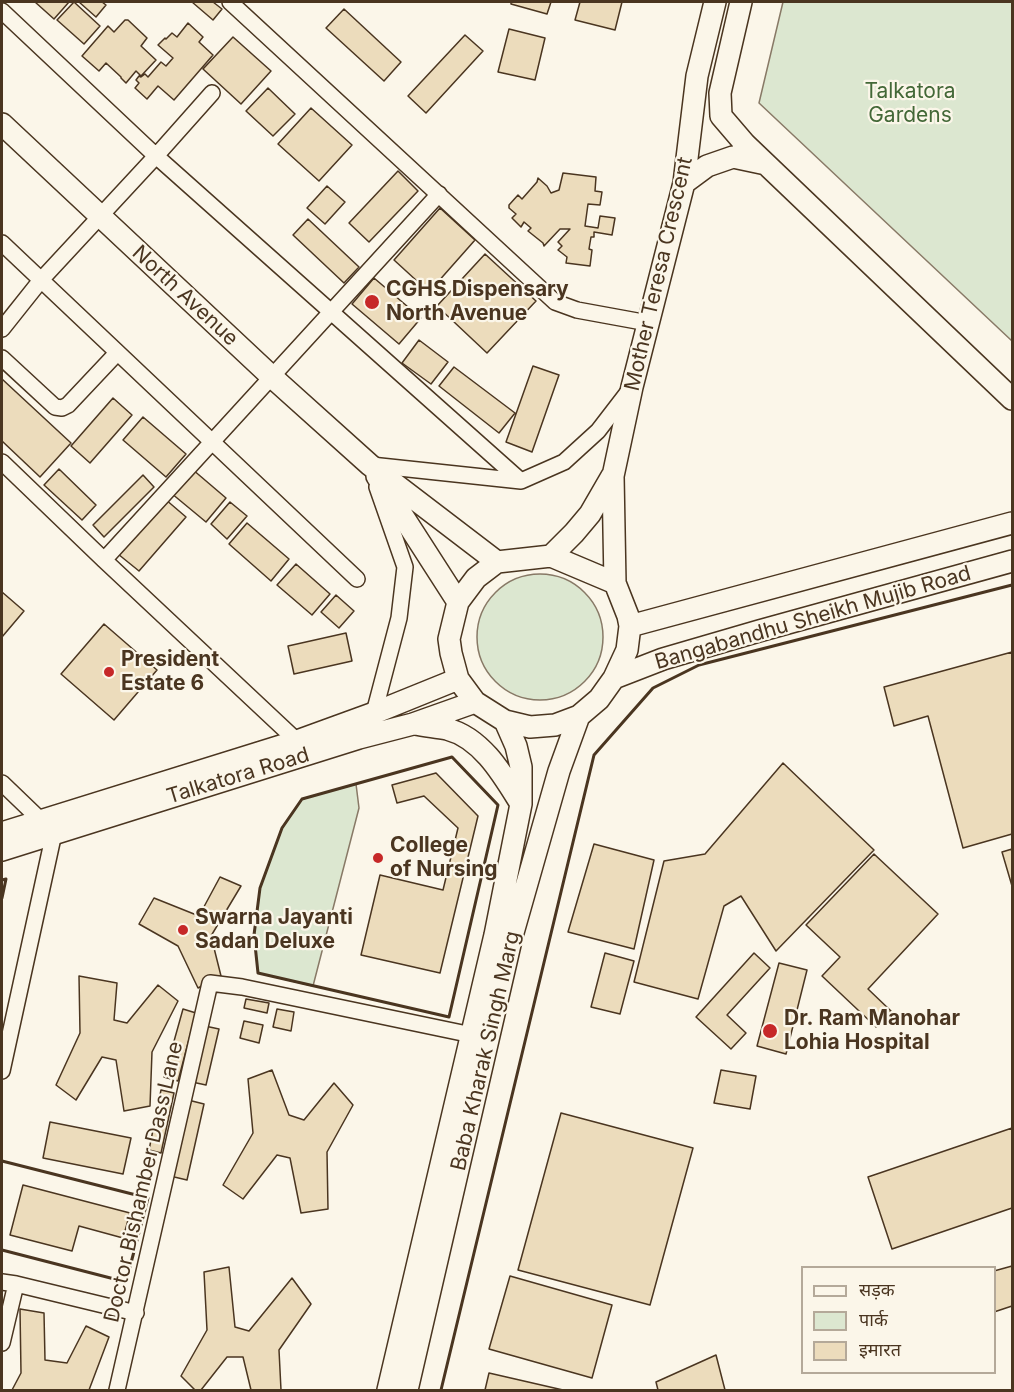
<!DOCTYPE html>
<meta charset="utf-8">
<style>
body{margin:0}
#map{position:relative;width:1014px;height:1392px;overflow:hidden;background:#fbf6e9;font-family:Inter,"Noto Sans Devanagari",sans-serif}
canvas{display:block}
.frame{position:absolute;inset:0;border:3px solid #4a3520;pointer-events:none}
.legend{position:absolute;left:801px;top:1266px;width:195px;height:108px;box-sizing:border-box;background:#fbf6e9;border:2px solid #b4a999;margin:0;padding:8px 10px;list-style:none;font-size:18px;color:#4a3520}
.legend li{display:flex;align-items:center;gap:12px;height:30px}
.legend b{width:30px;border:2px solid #b4a999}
</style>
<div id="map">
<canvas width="1014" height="1392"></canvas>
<div class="frame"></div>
<ul class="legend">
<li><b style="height:8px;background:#fbf6e9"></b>सड़क</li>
<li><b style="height:16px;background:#dce7d0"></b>पार्क</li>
<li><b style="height:16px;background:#ecdcbc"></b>इमारत</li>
</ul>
</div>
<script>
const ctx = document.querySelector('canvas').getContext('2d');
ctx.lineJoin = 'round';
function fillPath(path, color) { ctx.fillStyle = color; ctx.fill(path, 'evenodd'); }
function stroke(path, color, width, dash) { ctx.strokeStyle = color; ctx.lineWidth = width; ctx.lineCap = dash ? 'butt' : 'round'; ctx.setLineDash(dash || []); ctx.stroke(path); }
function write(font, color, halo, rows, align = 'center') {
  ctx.font = font + ' Inter,sans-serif'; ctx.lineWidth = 4.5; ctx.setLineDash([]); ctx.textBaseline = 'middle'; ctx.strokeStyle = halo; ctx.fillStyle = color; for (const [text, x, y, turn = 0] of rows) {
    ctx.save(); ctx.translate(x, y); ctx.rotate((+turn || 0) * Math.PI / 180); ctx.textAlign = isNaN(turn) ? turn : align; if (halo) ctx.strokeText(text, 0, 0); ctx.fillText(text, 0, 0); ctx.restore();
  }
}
const green = new Path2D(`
 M783,2H1012V341L759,103Z
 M477 637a63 63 0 1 1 126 0a63 63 0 1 1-126 0Z
 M356,784L359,808L313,986L258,973L254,935L260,888L282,828L302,799Z`);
fillPath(green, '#dce7d0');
stroke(green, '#887966', 1.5);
const building = new Path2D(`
 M35,2H69L54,19Z
 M74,2L100,26L84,44L57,20Z
 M79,2H102L106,5L96,17Z
 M192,2H213L222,9L213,20Z
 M511,2H551L547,14L511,4Z
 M580,2H622L615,30L575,20Z
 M344,9L401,62L384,81L326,28Z
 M125,20H128L147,38L141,46L156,60L141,76L136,71L126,83L121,78V77L106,63L99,71L82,56L108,26L114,32Z
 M188,23L203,37L199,42L213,55L174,100L158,86L147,99L135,88L139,83L136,80L139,76L141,77L145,74L148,77L161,62L166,66L173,58L158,45L165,38L166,39L172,33L177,37Z
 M509,29L545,38L535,80L498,72Z
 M465,35L483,51L426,113L408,96Z
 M233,37L271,71L241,104L203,69Z
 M268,88L295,114L273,136L246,111Z
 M311,108L352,145L319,181L278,144Z
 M398,171L418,191L369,242L349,223Z
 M563,173L596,177L595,191L602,192L600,205L588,204L585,226L598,228L600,216L615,218L612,235L594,232V237H591L589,249L592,250L590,266L566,263L567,257L558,250L562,246L558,242L570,229H560L544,246L543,243L528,231L531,228L524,222L521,227L512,218L516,214L509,208V205L518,195L522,199L537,182L538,178L547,186L551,193L559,190Z
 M327,186L345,202L325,224L307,208Z
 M440,208L475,240L429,292L394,260Z
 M308,219L359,267L344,283L293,235Z
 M485,254L536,301L487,353L437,306Z
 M374,278L421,318L399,344L352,304Z
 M419,340L448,362L431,384L402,363Z
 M533,366L559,375L532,452L506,442Z
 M454,367L515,413L499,433L439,386Z
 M2,379L71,443L40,477L2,441Z
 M113,398L132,415L90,463L71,446Z
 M143,417L186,454L166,477L123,440Z
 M59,469L96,505L82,520L44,485Z
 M192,469L226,498L206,522L171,493Z
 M143,475L154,487L104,537L93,525Z
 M165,499L186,517L139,571L118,554Z
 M230,502L247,516L227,539L211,524Z
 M247,523L289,559L271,581L229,544Z
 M296,564L330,594L312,615L277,585Z
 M2,592L24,611L2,637Z
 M336,595L354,611L339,628L321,612Z
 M104,624L157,670L114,720L61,674Z
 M346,633L352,661L294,674L288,646Z
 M1012,652V834L963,848L928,716L894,726L884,687Z
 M783,763L874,850L776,951L741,896L724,906L698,999L634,982L664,861L705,854Z
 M436,773L478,816L440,973L361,955L380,875L443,890L458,828L424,796L397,803L392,785Z
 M594,844L654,860L634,949L568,932Z
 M1012,849V886L1002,852Z
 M874,854L938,914L868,989L891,1011L876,1027L822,976L840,957L806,925Z
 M220,877L241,886L211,936L221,976L198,988L178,946L139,924L154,898L199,916Z
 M605,953L634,961L620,1014L591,1007Z
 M754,953L770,968L727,1015L746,1033L731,1049L696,1017Z
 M779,963L807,970L786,1054L757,1046Z
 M79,976L117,983L114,1020L127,1023L158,985L178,1001L152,1052L150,1106L124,1111L116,1060L102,1057L76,1100L56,1085L80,1033Z
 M246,999L269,1003L267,1013L244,1008Z
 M183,1009L196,1013L178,1081L164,1077Z
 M277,1009L294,1012L291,1031L273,1027Z
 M244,1021L263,1025L259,1043L240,1038Z
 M205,1026L219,1029L206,1085L192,1082Z
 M272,1070L289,1115L304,1120L334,1083L353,1105L327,1152L328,1209L301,1213L290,1158L277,1155L243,1199L223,1185L253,1133L248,1079Z
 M721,1070L756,1076L750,1109L714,1103Z
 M161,1090L174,1093L161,1153L149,1150Z
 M188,1100L204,1104L187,1180L170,1176Z
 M561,1113L693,1148L650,1305L518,1270Z
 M50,1122L131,1138L123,1174L43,1158Z
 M1012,1128V1208L892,1249L868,1177Z
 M23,1185L130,1213L123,1238L79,1226L72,1251L10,1235Z
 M1012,1266V1306L994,1312V1271Z
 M229,1267L235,1327L249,1331L292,1278L311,1304L279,1350L281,1390H251L243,1357H227L201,1390H195L181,1376L207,1330L204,1272Z
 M510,1276L612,1305L592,1378L489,1349Z
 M20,1309L44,1313L45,1360L67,1363L86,1326L109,1337L89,1390H12L21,1373Z
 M716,1355L725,1390H658L656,1382Z
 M489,1373L563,1390H485Z`);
fillPath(building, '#ecdcbc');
stroke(building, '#4a3520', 1.5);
const street = new Path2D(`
 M230,2L555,302L577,310L648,323
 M2,11L156,156L521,481
 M2,243L357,579
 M2,329L41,280L156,156L212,93
 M2,358L55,407L62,408L68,405L117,353
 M2,462L104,560L297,741
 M371,465L521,481L564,462L598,431L628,392
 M104,560L439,194
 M374,713L399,618L405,567L377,487
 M2,783L54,833L2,1071
 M2,1282L16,1284L136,1313
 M2,1343L16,1284
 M117,1390L210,983L242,987L472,1035`);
const secondary = new Path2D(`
 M741,2L720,93L721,116L745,144L1012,399
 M2,124L272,377L370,465L497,562
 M684,183L707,166L733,157L766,164
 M377,476L458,602
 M551,556L574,533L590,514L612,476
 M615,583L551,556L497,562L476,578L458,602L449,639L451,653L458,679L475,702L505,721L530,727L555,725L579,716L599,699L614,678L627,650L630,626L628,616L615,583L613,476L632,387L684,183L697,76L715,2
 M630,626L1012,523
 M614,678L663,659L759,631L1012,561
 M415,724C425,726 436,727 447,729C482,738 503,775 521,804
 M2,833L297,741L374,713L458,679
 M2,850L359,738L413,724L475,702
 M388,1390L495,935L521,804V767L516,746L505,721
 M407,1390L512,936L559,771L579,716`);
stroke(street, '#4a3520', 18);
stroke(secondary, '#4a3520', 24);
stroke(street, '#fbf6e9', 15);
stroke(secondary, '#fbf6e9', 21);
stroke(new Path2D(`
 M452,757L498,805L449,1017L258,973L254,935L260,888L282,828L302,799Z
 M2,880L6,879L2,898
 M2,1161L148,1198L126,1282L2,1250
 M441,1390L594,755L653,688L699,665L1012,585`), '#4a3520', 3);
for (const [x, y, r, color] of [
 [372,302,8,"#c62828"],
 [109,672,6,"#c62828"],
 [378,858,6,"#c62828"],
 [183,930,6,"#c62828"],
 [770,1031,8,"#c62828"]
]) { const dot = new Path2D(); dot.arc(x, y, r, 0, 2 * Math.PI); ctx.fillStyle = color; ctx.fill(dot); stroke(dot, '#fbf6e9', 2); }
write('21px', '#436837', '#fbf6e9', [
 ["Talkatora",910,92],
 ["Gardens",910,116]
]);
write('21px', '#4a3520', '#fbf6e9', [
 ["Mother Teresa Crescent",659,274,-77],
 ["North Avenue",185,296,43],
 ["Bangabandhu Sheikh Mujib Road",813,618,-16],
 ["Talkatora Road",238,776,-17],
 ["Baba Kharak Singh Marg",486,1051,-77],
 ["Doctor Bishamber Dass Lane",144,1182,-77]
]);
write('bold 21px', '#4a3520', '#fbf6e9', [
 ["CGHS Dispensary",386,290],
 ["North Avenue",386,314],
 ["President",121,660],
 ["Estate 6",121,684],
 ["College",390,846],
 ["of Nursing",390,870],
 ["Swarna Jayanti",195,918],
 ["Sadan Deluxe",195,942],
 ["Dr. Ram Manohar",784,1019],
 ["Lohia Hospital",784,1043]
], 'left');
</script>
